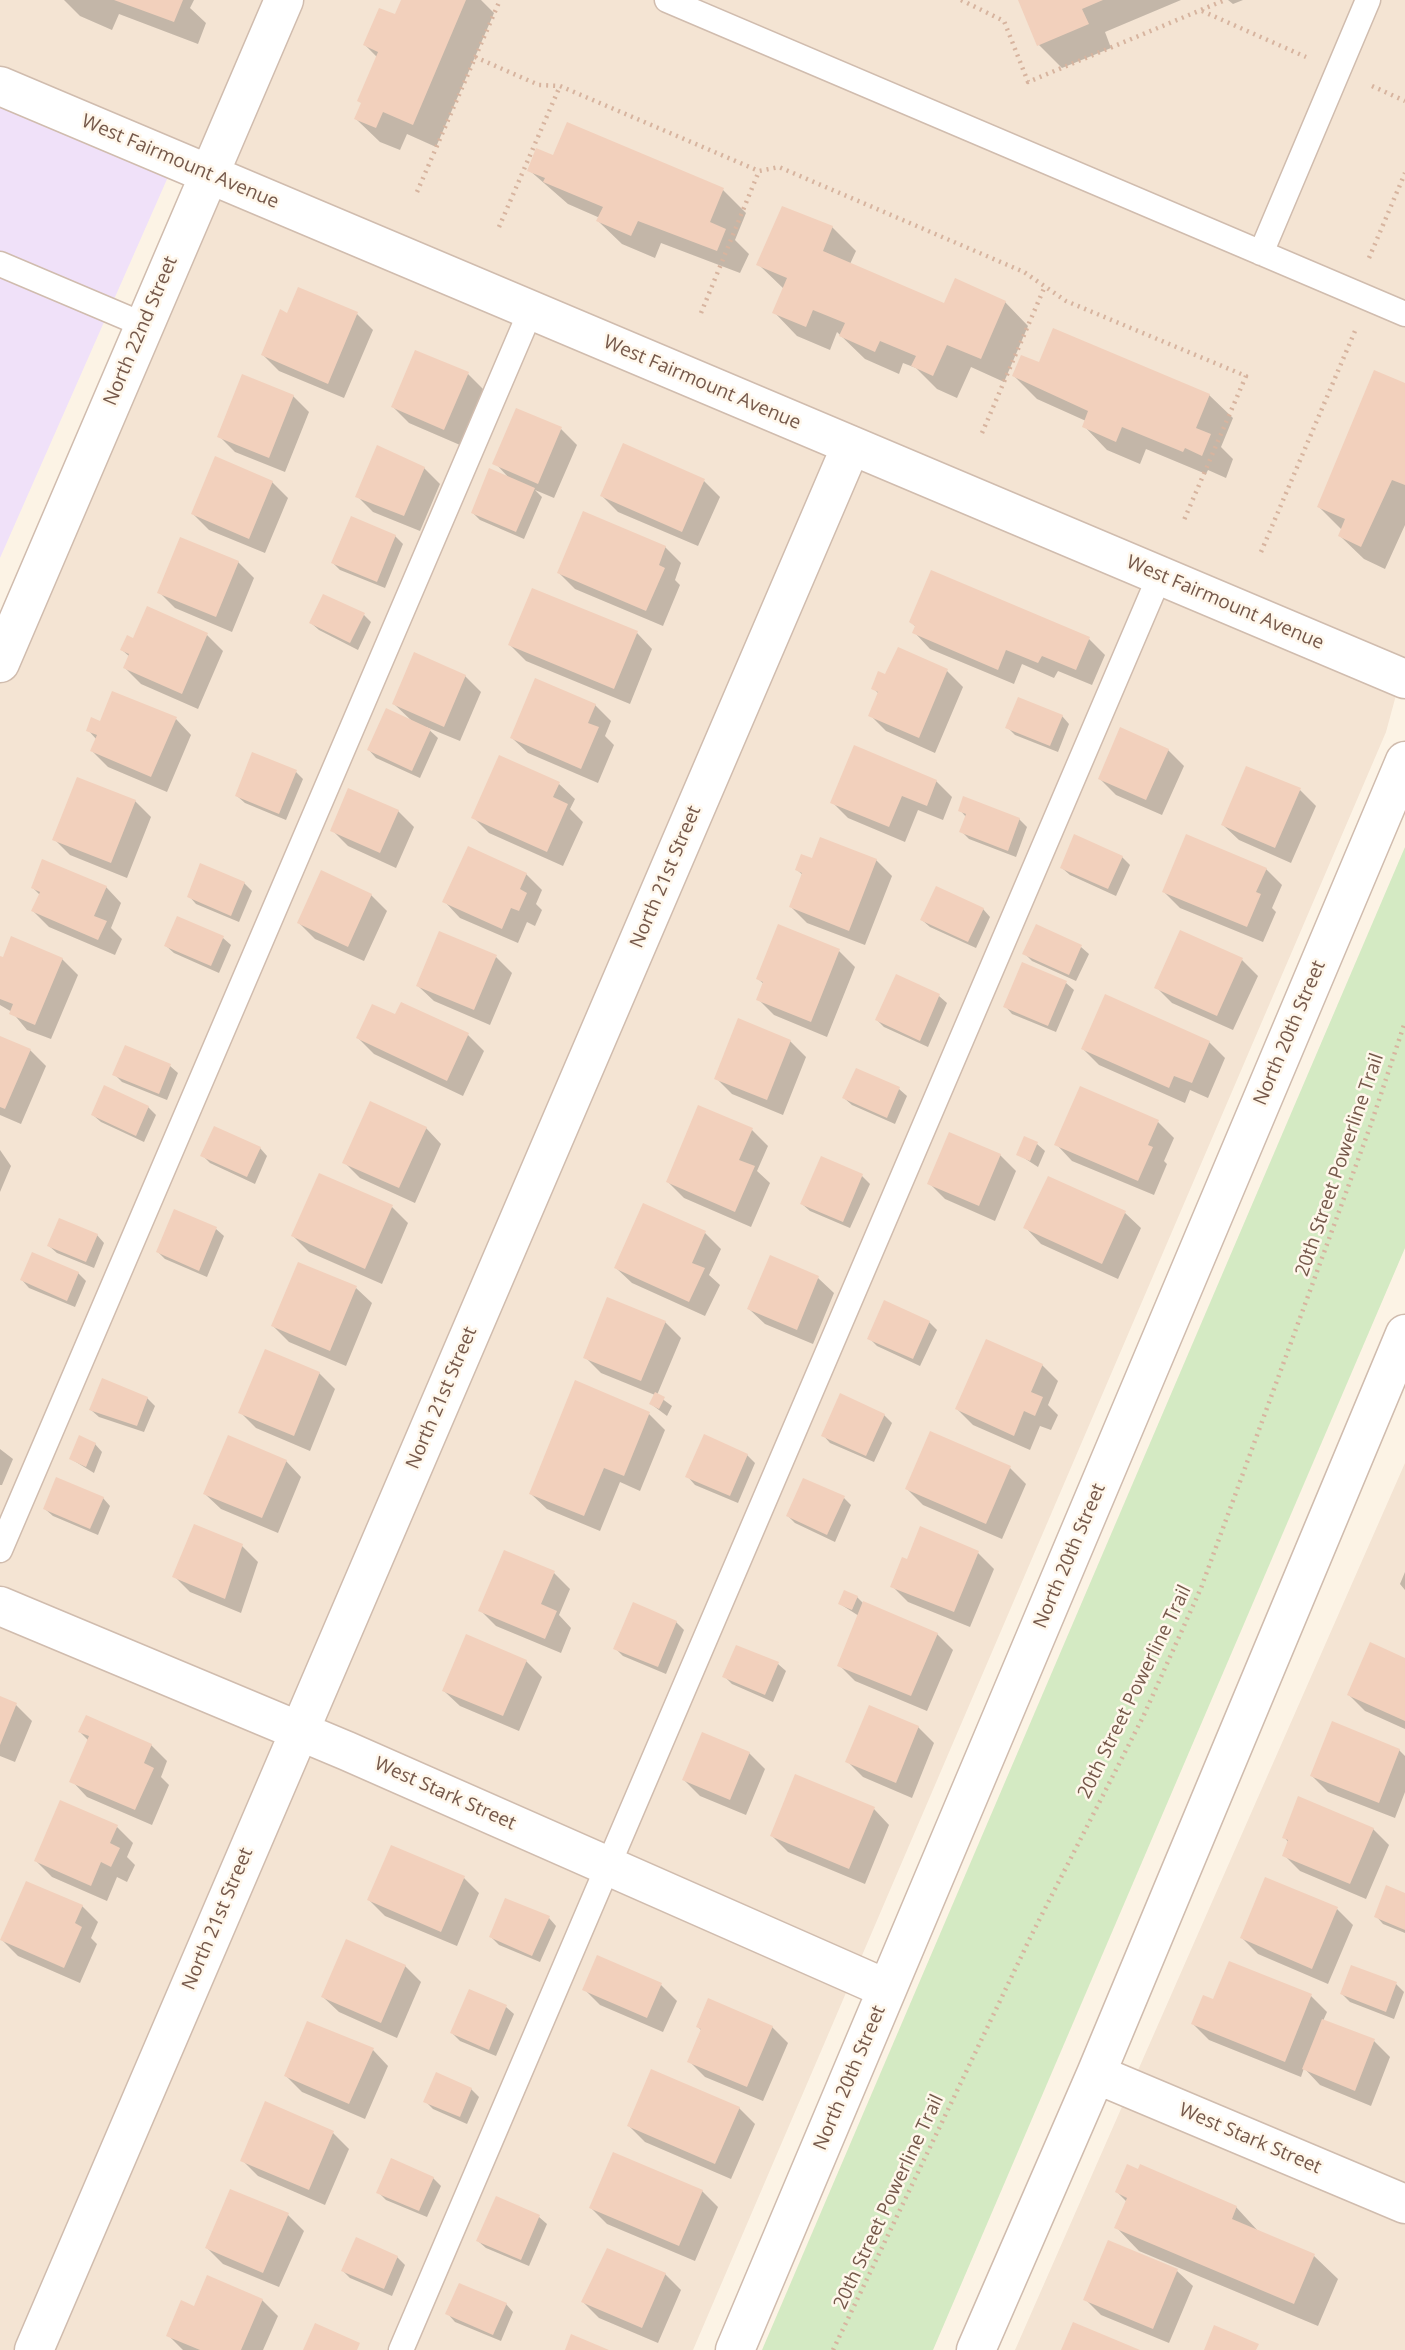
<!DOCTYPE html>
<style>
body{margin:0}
canvas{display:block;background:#fcf3e5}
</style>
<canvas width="1405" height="2350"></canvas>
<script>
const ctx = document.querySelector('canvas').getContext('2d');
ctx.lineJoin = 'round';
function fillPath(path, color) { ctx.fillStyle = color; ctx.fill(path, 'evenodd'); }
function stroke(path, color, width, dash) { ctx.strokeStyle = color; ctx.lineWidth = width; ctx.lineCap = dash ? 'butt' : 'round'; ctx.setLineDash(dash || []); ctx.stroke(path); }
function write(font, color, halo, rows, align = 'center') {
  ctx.font = font + ' "Open Sans",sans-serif'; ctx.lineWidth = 5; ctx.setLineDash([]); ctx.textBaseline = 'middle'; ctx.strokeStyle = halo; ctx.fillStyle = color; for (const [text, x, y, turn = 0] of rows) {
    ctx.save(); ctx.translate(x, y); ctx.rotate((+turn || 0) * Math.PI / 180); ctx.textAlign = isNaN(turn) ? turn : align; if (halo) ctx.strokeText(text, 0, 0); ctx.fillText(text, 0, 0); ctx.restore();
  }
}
fillPath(new Path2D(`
 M0,0H1405V662L1386,732L693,2350H0V663L207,173L0,86Z
 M1405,1463V2350H1015Z`), '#f4e4d3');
fillPath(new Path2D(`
 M0,86L175,161L0,558Z`), '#f0e1f9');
fillPath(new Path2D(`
 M1405,847V1248L933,2350H762Z`), '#d4eac3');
fillPath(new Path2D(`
 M64,0H194L190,8L206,23L198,44L119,14L112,30L80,16Z
 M403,0H481L494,13L436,147L407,134L400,150L380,142L356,119L378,58L365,45L395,16Z
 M1020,0H1181L1105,32L1111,48L1062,68L1039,45Z
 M1228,0H1243L1233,4Z
 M554,157L723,190L746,213L735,240L749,254L740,273L661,243L655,258L622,244L598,221L600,218L568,204L529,170Z
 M783,208L832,227L856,251L850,264L945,305L1005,302L1028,326L1004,382L971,367L957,398L937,389L916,368L903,363L899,374L865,359L837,332L830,350L797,336L774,312L784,289L759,265Z
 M299,289L357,314L373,330L344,398L279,371L263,355L288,315Z
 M1040,364L1209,395L1233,418L1221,447L1233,459L1226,478L1208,470L1206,474L1146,449L1140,464L1107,450L1084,426L1086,421L1037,399L1014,376Z
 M468,374L484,390L460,445L409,423L393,407Z
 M1405,385V525L1385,569L1364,559L1340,536L1342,530L1319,507Z
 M293,396L309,412L285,472L235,452L219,436Z
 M561,429L577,445L554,498L535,490L542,497L524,539L480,520L473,513L510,479L495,463Z
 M624,446L704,481L720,497L698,546L618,512L602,496Z
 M424,468L440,484L420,531L373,512L357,496Z
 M272,482L288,498L265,553L209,530L193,514Z
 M395,536L403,544L385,588L340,570L333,563Z
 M665,547L681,563L675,580L680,585L663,626L575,589L559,573Z
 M238,562L254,578L232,632L175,608L159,592Z
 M932,572L1089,639L1105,655L1092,685L1058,671L1054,678L1022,664L1014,684L930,649L915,633L917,628L911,622Z
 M364,615L371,622L358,650L319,630L311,623Z
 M637,633L652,649L630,704L526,661L510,645Z
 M207,635L223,651L198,709L141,684L125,668L130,657L122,650Z
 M898,649L947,671L963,687L935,753L886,731L870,715L879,694L873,688L886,676Z
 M465,676L481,692L460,741L426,727L438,738L420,778L376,758L369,750L413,722L394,704Z
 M595,705L611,721L605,736L614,745L598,783L528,753L512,738Z
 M1062,716L1069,724L1058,752L1015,735L1007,727Z
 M176,719L191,735L167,792L108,767L92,751L97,740L88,730L101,723Z
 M1168,750L1184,766L1162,815L1116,795L1100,779Z
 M296,772L303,779L286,820L245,803L237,796Z
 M936,781L952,797L943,820L918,810L905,842L848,818L832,802Z
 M559,784L575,799L570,809L583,822L563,866L489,833L473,817Z
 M1300,790L1316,806L1291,863L1239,840L1223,825Z
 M135,801L151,817L127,878L70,855L54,839Z
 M960,810L1019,819L1027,827L1016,857L969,839L961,831L966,817Z
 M398,811L414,827L396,868L348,846L332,830Z
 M1122,857L1130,865L1116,896L1070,875L1062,868Z
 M814,860H876L892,876L865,945L807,923L791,907L803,875L797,870Z
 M1266,869L1282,885L1272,908L1276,912L1263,942L1180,908L1164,892Z
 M526,874L542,890L536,904L542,910L535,926L527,922L518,943L460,918L445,902Z
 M244,883L252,891L239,922L196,904L189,896Z
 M106,887L121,903L111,928L122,939L115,955L49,927L33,911L40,895L33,888Z
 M371,895L387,911L364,961L315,939L299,923Z
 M983,909L990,917L976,948L930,927L922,920Z
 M1037,926L1081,947L1089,954L1076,981L1032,961L1024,953Z
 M223,938L231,945L219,973L174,953L166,946Z
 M839,951L855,967L827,1037L774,1015L758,999L764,984L758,979Z
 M496,957L512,973L490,1025L434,1001L418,986Z
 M0,958L62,959L78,975L51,1039L27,1030L12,1012L0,1005Z
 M1242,960L1258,976L1233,1030L1172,1003L1156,987Z
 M897,976L939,996L947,1003L928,1047L884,1027L877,1020Z
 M1066,983L1074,990L1056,1032L1012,1014L1005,1006Z
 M396,1016L468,1035L484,1051L463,1096L374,1054L358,1038Z
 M0,1038L30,1050L46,1066L21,1124L0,1115Z
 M790,1041L806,1057L783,1115L732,1094L716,1078Z
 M1209,1042L1225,1058L1208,1098L1190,1090L1185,1103L1099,1065L1083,1049Z
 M170,1066L178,1073L167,1100L122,1082L114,1074Z
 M857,1070L899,1089L907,1096L895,1124L852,1105L844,1098Z
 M148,1107L156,1115L144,1142L101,1122L93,1115Z
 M699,1108L752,1130L768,1146L757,1171L770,1183L751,1227L684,1198L668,1182Z
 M1158,1122L1174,1138L1164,1161L1167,1164L1154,1195L1072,1161L1057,1145Z
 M426,1128L441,1144L415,1203L360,1178L344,1162Z
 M1037,1144L1045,1151L1038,1167L1018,1154Z
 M260,1148L267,1156L255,1184L210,1163L202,1155Z
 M0,1150L11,1166L0,1192Z
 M1000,1155L1016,1171L995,1221L945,1199L929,1183Z
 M822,1159L862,1176L870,1184L850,1228L810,1211L802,1204Z
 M392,1207L408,1223L382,1284L309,1252L293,1236Z
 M175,1211L216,1229L224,1236L207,1277L165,1259L158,1252Z
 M1125,1213L1141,1228L1118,1279L1041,1244L1026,1228Z
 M705,1233L721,1249L709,1275L720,1285L705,1316L632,1283L616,1268Z
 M97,1235L104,1243L94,1268L57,1253L49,1246Z
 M78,1273L86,1281L75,1307L29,1288L22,1280Z
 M818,1278L834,1293L813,1344L765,1324L749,1309Z
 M356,1288L372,1303L346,1366L289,1342L273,1326Z
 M665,1322L681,1338L657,1395L672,1406L667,1416L651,1404L655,1395L601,1373L585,1357Z
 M929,1322L937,1330L920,1366L877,1346L869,1338Z
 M1042,1365L1058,1381L1048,1405L1058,1415L1051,1430L1040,1426L1030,1450L973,1425L957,1409Z
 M319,1373L335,1389L310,1451L256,1428L240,1412Z
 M147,1398L155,1406L144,1432L99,1417L91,1410Z
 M649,1414L665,1430L640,1491L620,1482L600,1531L547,1509L531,1494Z
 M884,1415L892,1423L874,1462L830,1443L823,1435Z
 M95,1444L102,1452L94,1473L71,1459Z
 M0,1449L13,1459L2,1485H0Z
 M747,1455L755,1463L738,1503L695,1485L688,1477Z
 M286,1461L301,1477L278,1533L221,1509L205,1494Z
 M1010,1468L1026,1484L1002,1539L923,1505L907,1489Z
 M103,1498L110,1506L98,1535L53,1516L45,1509Z
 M844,1498L851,1505L835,1542L795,1523L788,1516Z
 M195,1526L242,1546L258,1562L241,1613L190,1592L174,1576Z
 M978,1553L994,1569L970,1627L908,1602L892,1586L908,1561Z
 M1405,1572V1590L1400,1584Z
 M554,1573L570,1589L559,1615L571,1628L561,1653L496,1626L480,1610Z
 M857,1597L864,1604L937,1634L953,1650L927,1711L855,1681L839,1665L859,1616L840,1604Z
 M676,1622L684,1630L666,1674L623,1656L616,1649Z
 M737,1647L778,1664L786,1671L773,1702L732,1684L725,1677Z
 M1405,1660V1729L1365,1711L1349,1695Z
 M526,1661L542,1677L519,1731L460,1706L444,1691Z
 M0,1698L16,1705L32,1721L15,1762L0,1756Z
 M1333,1724L1399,1750L1405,1756V1792L1395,1818L1328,1792L1312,1776Z
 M918,1727L934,1743L912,1798L863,1777L847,1761Z
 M80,1732L151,1745L167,1761L161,1777L169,1785L152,1825L87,1797L72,1781L89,1741Z
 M749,1753L765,1769L746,1815L700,1796L684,1780Z
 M874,1809L889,1825L865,1884L788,1852L772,1836Z
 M117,1827L133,1843L127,1857L135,1865L127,1882L117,1877L107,1901L52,1877L36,1861Z
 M1373,1829L1389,1845L1366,1899L1300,1871L1284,1855L1289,1843L1284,1837Z
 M464,1878L479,1893L457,1946L385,1916L369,1900Z
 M1405,1894V1933L1383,1924L1376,1916Z
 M82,1906L98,1922L91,1938L97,1944L80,1983L18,1956L2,1940Z
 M1337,1909L1353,1925L1328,1984L1258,1954L1242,1938Z
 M549,1918L556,1926L540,1962L499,1945L491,1937Z
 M598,1958L661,1985L677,2001L663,2032L600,2005L584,1989Z
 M405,1966L421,1982L397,2038L339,2012L323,1997Z
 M1352,1968L1396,1984L1404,1992L1394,2019L1350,2002L1342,1994Z
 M470,1991L506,2007L514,2014L496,2056L460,2041L452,2033Z
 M1311,1996L1327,2012L1323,2021L1374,2041L1390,2057L1371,2106L1320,2085L1304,2068L1301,2077L1209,2040L1193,2024L1214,2001Z
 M698,2027H772L788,2043L763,2101L705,2077L689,2061L702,2031Z
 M373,2050L388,2066L365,2119L302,2092L286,2076Z
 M471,2089L479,2097L467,2124L433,2109L425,2101Z
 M266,2104L333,2133L349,2149L325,2205L258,2176L242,2160Z
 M739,2108L755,2124L731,2179L645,2142L629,2126Z
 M614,2154L702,2191L718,2207L695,2261L607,2224L591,2208Z
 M433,2178L441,2186L427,2217L386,2200L378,2192Z
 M231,2191L288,2215L304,2231L279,2287L223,2264L207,2248Z
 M1117,2192L1236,2207L1259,2232L1314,2256L1338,2279L1318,2326L1139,2251L1116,2227L1127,2202Z
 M539,2217L547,2224L529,2266L486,2248L478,2241Z
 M397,2257L405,2265L392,2296L350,2278L343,2271Z
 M1177,2271L1193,2286L1169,2343L1101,2315L1085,2299Z
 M665,2274L681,2290L658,2343L599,2318L583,2302Z
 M262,2300L278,2316L263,2350H183L168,2335L195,2308Z
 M506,2304L513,2312L501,2341L455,2322L448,2314Z`), '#0003');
fillPath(new Path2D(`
 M114,0H183L174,22Z
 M401,0H466L413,125L383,112L376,128L354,119L361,103L357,101L378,52L363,45L379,8L395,14Z
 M1018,0H1103L1082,9L1089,24L1037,46Z
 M567,122L724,188L710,222L726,229L717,251L638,221L631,236L596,221L603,207L543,182L545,178L527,171L536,148L553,155Z
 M782,206L833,226L823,251L944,303L955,278L1006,301L981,359L947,345L933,376L911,366L916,356L880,341L875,352L839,336L845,323L813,310L806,327L772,313L787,278L756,265Z
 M298,287L358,312L328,384L261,355L280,309L287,313Z
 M1053,328L1210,394L1196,428L1211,434L1202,456L1185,448L1183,452L1122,427L1116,442L1082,427L1088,411L1012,376L1021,355L1039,362Z
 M415,350L469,372L444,430L391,407Z
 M1374,370L1405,383V485L1392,480L1361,547L1338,536L1345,519L1317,507Z
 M242,374L294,395L269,458L217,437Z
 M516,408L562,427L538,484L492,464Z
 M623,443L705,479L682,532L600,496Z
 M377,445L425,467L404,516L355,497Z
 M215,456L273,481L249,539L191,514Z
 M489,468L535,488L516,532L471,513Z
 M583,511L666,546L659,565L665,568L646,611L557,573Z
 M351,516L396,535L377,582L331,563Z
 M180,537L239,561L216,617L157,593Z
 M931,570L1090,637L1076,670L1042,656L1038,663L1006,650L998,670L912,633L915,626L909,622Z
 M532,588L638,631L614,689L508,645Z
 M323,594L365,613L350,643L309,623Z
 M147,606L208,633L182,694L123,668L129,654L120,650L127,635L133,638Z
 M898,647L948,669L919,738L868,716L878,692L871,689L878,671L885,674Z
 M414,652L466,675L444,727L392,704Z
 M535,678L596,704L588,723L599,727L581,769L510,738Z
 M112,691L177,717L151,777L90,751L97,735L86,731L91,717L100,721Z
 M1018,697L1063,715L1050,746L1005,728Z
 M386,708L431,729L412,771L367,750Z
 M1120,727L1169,749L1146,800L1098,779Z
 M854,745L937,780L927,806L902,796L889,827L830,803Z
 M252,752L297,770L279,814L235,796Z
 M499,755L560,782L553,797L568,804L547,852L471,818Z
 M1246,766L1301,788L1275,848L1221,825Z
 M77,777L136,800L111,863L52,840Z
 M348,788L399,810L380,853L330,831Z
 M963,796L1020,818L1008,851L959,832L966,814L958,811Z
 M1074,834L1123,856L1108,889L1060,868Z
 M1186,834L1267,868L1256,892L1261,894L1247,927L1162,892Z
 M820,837L877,859L849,931L789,907L802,873L795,870L801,854L812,858Z
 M468,846L527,873L520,889L527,893L519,911L511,908L502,929L442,902Z
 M42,859L107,886L94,916L107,921L98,940L31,911L40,892L31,888Z
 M200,863L245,882L231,916L187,897Z
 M321,870L372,894L348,947L297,923Z
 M936,886L984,908L968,942L920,920Z
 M177,916L224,936L211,966L164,946Z
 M778,924L840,949L811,1022L756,1000L763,982L756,979Z
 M1036,924L1082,945L1069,975L1022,954Z
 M1180,930L1243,958L1217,1016L1154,988Z
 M439,931L497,955L474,1010L416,986Z
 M11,936L63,958L35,1025L9,1014L13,1004L0,999V956L3,957Z
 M1022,962L1067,981L1048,1026L1003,1007Z
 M896,974L940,994L920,1041L875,1020Z
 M1105,994L1210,1041L1192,1083L1174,1076L1169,1088L1081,1049Z
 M401,1002L469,1033L447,1081L356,1038L372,1004L395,1014Z
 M738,1018L791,1040L767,1100L714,1079Z
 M0,1036L31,1049L5,1109L0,1107Z
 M125,1045L171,1064L159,1094L112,1075Z
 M856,1068L900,1087L887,1118L842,1098Z
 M104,1085L149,1106L136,1136L91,1115Z
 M1080,1086L1159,1120L1148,1145L1153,1147L1138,1181L1054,1145Z
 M370,1101L427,1127L399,1188L342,1163Z
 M698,1105L753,1128L739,1160L755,1166L735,1212L666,1182Z
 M214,1126L261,1147L247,1177L200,1156Z
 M949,1132L1001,1154L979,1206L927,1184Z
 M1024,1136L1038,1142L1030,1161L1016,1155Z
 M821,1156L863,1174L843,1222L800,1204Z
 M319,1173L393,1205L365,1269L291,1236Z
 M1048,1176L1126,1211L1102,1264L1023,1228Z
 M643,1203L706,1231L692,1263L705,1268L689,1302L614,1268Z
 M174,1209L217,1227L199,1271L156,1252Z
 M59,1218L98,1234L86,1262L47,1246Z
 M32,1252L79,1272L67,1301L20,1280Z
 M770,1255L819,1276L797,1330L747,1309Z
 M298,1262L357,1286L330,1351L271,1326Z
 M607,1297L666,1321L641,1381L583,1358Z
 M884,1300L930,1321L913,1359L867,1339Z
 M986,1339L1043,1364L1031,1392L1043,1397L1035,1416L1024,1411L1014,1436L955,1409Z
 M265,1349L320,1372L294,1436L238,1413Z
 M102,1378L148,1397L137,1426L89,1410Z
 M575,1380L650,1412L624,1476L604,1468L584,1516L529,1494Z
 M655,1392L665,1397L659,1409L649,1404Z
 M840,1393L885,1414L866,1456L821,1436Z
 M930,1431L1011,1466L986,1524L905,1489Z
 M704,1434L748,1454L730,1496L685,1477Z
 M79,1435L96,1443L86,1467L69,1459Z
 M228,1435L287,1460L262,1518L203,1494Z
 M56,1477L104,1497L90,1529L43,1509Z
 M803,1478L845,1496L827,1535L786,1516Z
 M194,1524L243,1544L225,1599L172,1577Z
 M920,1526L979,1551L954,1612L890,1587L902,1557L907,1559Z
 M504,1550L555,1571L541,1604L557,1611L545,1639L478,1611Z
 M844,1590L858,1596L852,1610L838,1604Z
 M863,1601L938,1633L911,1696L837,1666Z
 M633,1602L677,1621L658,1667L613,1649Z
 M466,1634L527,1660L503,1716L442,1691Z
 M1370,1642L1405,1658V1721L1347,1695Z
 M736,1645L779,1662L765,1695L722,1677Z
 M0,1696L17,1703L0,1745Z
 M869,1705L919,1726L896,1783L845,1762Z
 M86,1715L152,1744L144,1763L154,1768L135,1810L69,1782L89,1736L78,1732Z
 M1332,1721L1400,1749L1379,1803L1310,1776Z
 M702,1732L750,1752L730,1800L682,1780Z
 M795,1774L875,1807L849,1869L770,1836Z
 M1298,1796L1374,1828L1350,1884L1282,1856L1288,1840L1282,1838Z
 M60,1800L118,1825L110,1843L120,1848L111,1867L101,1862L91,1886L34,1861Z
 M391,1845L465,1876L441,1932L367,1900Z
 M1265,1877L1338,1907L1312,1969L1240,1938Z
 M26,1881L83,1905L75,1923L82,1927L64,1968L0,1940Z
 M1386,1885L1405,1893V1930L1374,1917Z
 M505,1898L550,1916L532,1956L489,1937Z
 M346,1939L406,1965L381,2023L321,1997Z
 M597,1955L662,1983L647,2018L582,1990Z
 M1229,1961L1312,1994L1285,2062L1191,2024L1203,1995L1213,1999Z
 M1351,1965L1397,1982L1386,2012L1340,1994Z
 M469,1989L507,2005L489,2050L450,2033Z
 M708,1998L773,2026L747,2087L687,2062L701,2029L696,2027Z
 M1322,2019L1375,2039L1355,2091L1302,2069Z
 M307,2021L374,2048L349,2104L284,2076Z
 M651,2069L740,2107L715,2164L627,2126Z
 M436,2072L472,2088L460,2117L423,2102Z
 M265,2101L334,2131L309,2190L240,2161Z
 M613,2152L703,2190L679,2246L589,2208Z
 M391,2158L434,2177L419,2211L376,2193Z
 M1127,2164L1138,2169L1140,2164L1237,2206L1232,2219L1315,2254L1294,2304L1114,2228L1127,2198L1115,2192Z
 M230,2189L289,2213L263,2273L205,2248Z
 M496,2196L540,2215L521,2260L476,2241Z
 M356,2237L398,2256L384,2289L341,2271Z
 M1108,2240L1178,2269L1153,2329L1083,2300Z
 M607,2248L666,2273L642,2328L581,2302Z
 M207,2275L263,2299L241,2350H200L166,2336L181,2300L194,2306Z
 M459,2283L507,2303L493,2335L445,2314Z
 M1073,2322L1140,2350H1061Z
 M315,2323L360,2343L357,2350H303Z
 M1214,2325L1259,2344L1256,2350H1204Z
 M571,2334L609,2350H565Z`), '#f2d0bc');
const lane = new Path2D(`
 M667,0L1405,314
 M1261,253L1368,0
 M0,264L144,325
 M0,1550L531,310
 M401,2350L1160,575`);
const street = new Path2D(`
 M0,86L1405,679
 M0,663L284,0
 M0,1606L347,1751L887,1989
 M1096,2074L1405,2204
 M34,2350L851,446
 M735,2350L1405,761
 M976,2350L1096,2074L1405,1334`);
stroke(lane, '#d0bcae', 27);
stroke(street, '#d0bcae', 41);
stroke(new Path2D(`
 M961,0L1004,21L1028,82L1225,0
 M1202,11L1306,57
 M475,57L539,85L560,86L759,171L779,167L1024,272L1066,301L1246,376L1184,520
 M1372,86L1405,101
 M417,192L500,0
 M499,227L560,86
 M1369,258L1405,173
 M701,313L759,171
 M982,433L1045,286
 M1261,552L1355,331
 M833,2350L1032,1934L1143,1717L1201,1588L1370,1127L1405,1022`), '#d7b49f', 4.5, [2, 5]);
stroke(lane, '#fff', 24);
stroke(street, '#fff', 38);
write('19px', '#75584a', '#fff7eb', [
 ["West Fairmount Avenue",180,162,23],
 ["North 22nd Street",141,331,-67],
 ["West Fairmount Avenue",702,383,23],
 ["West Fairmount Avenue",1225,603,23],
 ["North 21st Street",666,877,-67],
 ["North 20th Street",1290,1033,-67],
 ["20th Street Powerline Trail",1340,1165,-71],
 ["North 21st Street",442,1398,-67],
 ["North 20th Street",1070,1556,-67],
 ["20th Street Powerline Trail",1135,1692,-64],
 ["West Stark Street",445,1794,24],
 ["North 21st Street",218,1919,-67],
 ["North 20th Street",850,2078,-67],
 ["West Stark Street",1250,2139,23],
 ["20th Street Powerline Trail",889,2202,-65]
]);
</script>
